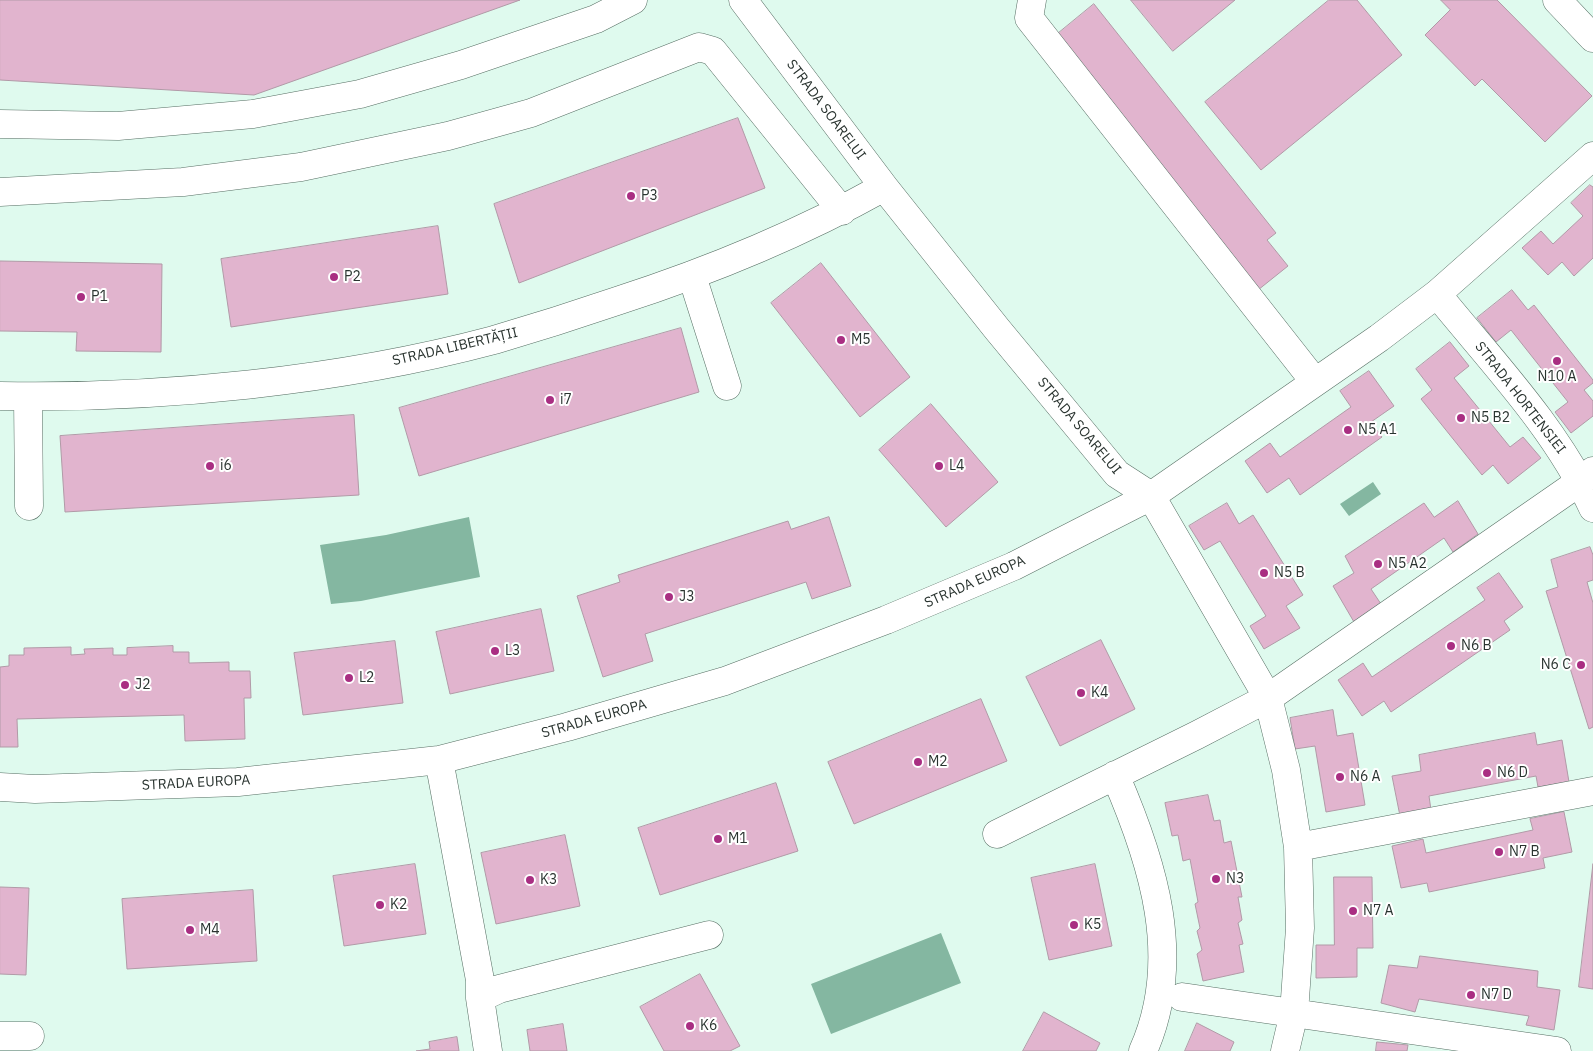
<!DOCTYPE html>
<meta charset="utf-8">
<style>
body{margin:0}
canvas{display:block;background:#dffaee}
</style>
<canvas width="1593" height="1051"></canvas>
<script>
const ctx = document.querySelector('canvas').getContext('2d');
ctx.lineJoin = 'round';
function fillPath(path, color) { ctx.fillStyle = color; ctx.fill(path, 'evenodd'); }
function stroke(path, color, width, dash) { ctx.strokeStyle = color; ctx.lineWidth = width; ctx.lineCap = dash ? 'butt' : 'round'; ctx.setLineDash(dash || []); ctx.stroke(path); }
function write(font, color, halo, rows, align = 'center') {
  ctx.font = font + ' "IBM Plex Sans",sans-serif'; ctx.lineWidth = 4; ctx.setLineDash([]); ctx.textBaseline = 'middle'; ctx.strokeStyle = halo; ctx.fillStyle = color; for (const [text, x, y, turn = 0] of rows) {
    ctx.save(); ctx.translate(x, y); ctx.rotate((+turn || 0) * Math.PI / 180); ctx.textAlign = isNaN(turn) ? turn : align; if (halo) ctx.strokeText(text, 0, 0); ctx.fillText(text, 0, 0); ctx.restore();
  }
}
fillPath(new Path2D(`
 M1373,482L1381,494L1349,516L1340,504Z
 M469,517L480,577L361,601L331,604L320,545L386,535Z
 M941,933L961,983L831,1034L811,984Z`), '#84b7a1');
const building = new Path2D(`
 M0,0H520L254,95L0,80Z
 M1131,0H1235L1173,51Z
 M1329,0H1357L1402,55L1261,170L1205,102Z
 M1441,0H1497L1592,96L1545,142L1482,79L1475,86L1425,35L1450,10Z
 M1094,4L1276,233L1267,240L1288,266L1258,290L1055,36Z
 M738,118L765,188L519,283L494,204Z
 M1590,185L1593,187V258L1574,276L1562,262L1548,275L1522,248L1541,231L1553,244L1583,216L1571,203Z
 M438,226L448,294L231,327L221,259Z
 M0,261L162,264L161,352L76,351L77,332L0,331Z
 M821,263L910,377L860,417L771,303Z
 M1512,290L1528,310L1534,305L1593,380V383L1584,390L1593,401V416L1571,433L1555,412L1568,402L1511,330L1496,342L1477,318Z
 M681,328L699,392L419,476L399,408Z
 M1450,342L1469,366L1454,378L1510,447L1523,437L1541,458L1508,484L1493,465L1482,475L1421,399L1432,390L1416,369Z
 M1369,371L1394,406L1371,422L1382,437L1300,495L1289,478L1267,493L1245,461L1270,443L1280,457L1351,407L1340,391Z
 M931,404L998,482L946,527L879,450Z
 M354,415L359,495L65,512L60,436Z
 M1458,501L1478,534L1453,552L1444,538L1371,589L1381,604L1354,622L1333,586L1354,573L1345,556L1424,503L1434,517Z
 M1227,503L1239,524L1253,515L1303,595L1286,606L1300,628L1264,649L1250,626L1266,616L1220,541L1204,550L1189,526Z
 M829,517L851,586L812,599L806,582L645,634L653,661L603,677L577,596L620,582L618,575L788,521L791,529Z
 M1590,547L1593,555V580L1587,582L1593,603V727L1589,729L1546,591L1558,587L1551,560Z
 M1499,573L1523,607L1504,621L1510,630L1391,712L1384,701L1362,716L1338,680L1363,663L1372,677L1485,600L1477,588Z
 M541,609L554,671L450,694L436,632Z
 M1101,640L1135,709L1060,746L1026,677Z
 M395,641L403,703L303,715L294,653Z
 M173,646V652H189V663L229,662V671H250L251,698H244L245,739L185,741L184,715L17,719L18,747H0V667L9,666V655H24V648L71,647V655L85,654L84,649L113,648V655H127V648Z
 M981,699L1007,761L854,824L828,762Z
 M1333,710L1337,736L1353,733L1365,805L1326,812L1315,746L1295,749L1290,718Z
 M1535,733L1537,745L1562,740L1569,782L1538,787L1536,776L1429,796L1431,810L1400,816L1392,776L1421,771L1419,755Z
 M776,783L798,851L660,895L638,828Z
 M1208,795L1214,821L1220,820L1224,843L1231,841L1242,897H1238L1242,920L1238,923L1243,944L1239,945L1244,972L1203,981L1197,954L1202,950L1197,931L1200,928L1195,904L1198,902L1190,859L1183,861L1178,835L1172,836L1165,803Z
 M1564,812L1572,852L1543,858L1545,868L1429,892L1427,883L1401,888L1392,846L1423,839L1426,853L1533,830L1530,819Z
 M565,835L580,906L496,924L481,853Z
 M415,864L426,934L344,946L333,876Z
 M1095,864L1112,946L1049,960L1031,878Z
 M1593,864V989L1579,987Z
 M1334,877H1372L1373,948H1357V977L1316,978V945H1334Z
 M0,887L29,888L26,975L0,974Z
 M253,890L257,961L127,969L122,899Z
 M1420,956L1538,971L1537,987L1560,990L1554,1030L1526,1025L1529,1016L1419,999L1415,1012L1381,1003L1389,965L1417,968Z
 M700,974L740,1046L730,1051H664L640,1007Z
 M1044,1012L1100,1043L1096,1051H1023Z
 M1197,1023L1234,1042L1230,1051H1185Z
 M563,1024L567,1051H530L527,1030Z
 M457,1037L459,1051H416L430,1049L429,1042Z
 M1377,1042L1408,1045L1407,1051H1376Z`);
fillPath(building, '#e1b4ce');
stroke(building, '#b19aa7', 1);
const minor = new Path2D(`
 M743,0L884,187L997,329L1117,474L1151,496L1268,698L1286,770L1298,847L1300,928L1294,1013L1285,1051
 M1032,0L1029,18L1315,382
 M1557,0L1593,38
 M0,124L118,126L253,114L360,94L461,65L596,19L633,0
 M0,192L183,182L301,167L448,136L531,113L699,47L713,51L842,211
 M692,276L727,386
 M1437,294C1492,362 1556,428 1593,508
 M0,396C160,399 340,381 494,340C535,328 576,315 617,301C710,271 798,235 884,187
 M28,397L29,506
 M439,760L480,980V998L488,1051
 M1115,775C1153,862 1184,959 1143,1051
 M0,787L35,789L238,782L439,760L567,727L725,681L886,620L1014,566L1151,496L1379,338L1437,294L1593,156
 M997,834L1197,735L1268,698L1581,481L1593,471
 M1298,847L1593,791
 M1182,997L1557,1051
 M480,998L499,989L709,935
 M0,1036H30`);
stroke(minor, '#576f64', 29);
stroke(minor, '#fff', 28);
for (const [x, y, r, color] of [
 [631,196,5,"#a92e82"],
 [334,277,5,"#a92e82"],
 [81,297,5,"#a92e82"],
 [841,340,5,"#a92e82"],
 [1557,361,5,"#a92e82"],
 [550,400,5,"#a92e82"],
 [1461,418,5,"#a92e82"],
 [1348,430,5,"#a92e82"],
 [210,466,5,"#a92e82"],
 [939,466,5,"#a92e82"],
 [1378,564,5,"#a92e82"],
 [1264,573,5,"#a92e82"],
 [669,597,5,"#a92e82"],
 [1451,646,5,"#a92e82"],
 [495,651,5,"#a92e82"],
 [1581,665,5,"#a92e82"],
 [349,678,5,"#a92e82"],
 [125,685,5,"#a92e82"],
 [1081,693,5,"#a92e82"],
 [918,762,5,"#a92e82"],
 [1487,773,5,"#a92e82"],
 [1340,777,5,"#a92e82"],
 [718,839,5,"#a92e82"],
 [1499,852,5,"#a92e82"],
 [1216,879,5,"#a92e82"],
 [530,880,5,"#a92e82"],
 [380,905,5,"#a92e82"],
 [1353,911,5,"#a92e82"],
 [1074,925,5,"#a92e82"],
 [190,930,5,"#a92e82"],
 [1471,995,5,"#a92e82"],
 [690,1026,5,"#a92e82"]
]) { const dot = new Path2D(); dot.arc(x, y, r, 0, 2 * Math.PI); ctx.fillStyle = color; ctx.fill(dot); stroke(dot, '#fff', 2); }
write('14px', '#2a3430', '#fff', [
 ["STRADA SOARELUI",826,110,53],
 ["STRADA LIBERTĂȚII",455,347,-13],
 ["STRADA HORTENSIEI",1520,398,52],
 ["STRADA SOARELUI",1079,426,50],
 ["STRADA EUROPA",975,582,-24],
 ["STRADA EUROPA",594,719,-16],
 ["STRADA EUROPA",196,783,-3]
]);
write('14px', '#2a3430', '#fff', [
 ["P3",641,196],
 ["P2",344,277],
 ["P1",91,297],
 ["M5",851,340],
 ["N10 A",1557,377,"center"],
 ["i7",560,400],
 ["N5 B2",1471,418],
 ["N5 A1",1358,430],
 ["i6",220,466],
 ["L4",949,466],
 ["N5 A2",1388,564],
 ["N5 B",1274,573],
 ["J3",679,597],
 ["N6 B",1461,646],
 ["L3",505,651],
 ["N6 C",1571,665,"right"],
 ["L2",359,678],
 ["J2",135,685],
 ["K4",1091,693],
 ["M2",928,762],
 ["N6 D",1497,773],
 ["N6 A",1350,777],
 ["M1",728,839],
 ["N7 B",1509,852],
 ["N3",1226,879],
 ["K3",540,880],
 ["K2",390,905],
 ["N7 A",1363,911],
 ["K5",1084,925],
 ["M4",200,930],
 ["N7 D",1481,995],
 ["K6",700,1026]
], 'left');
</script>
